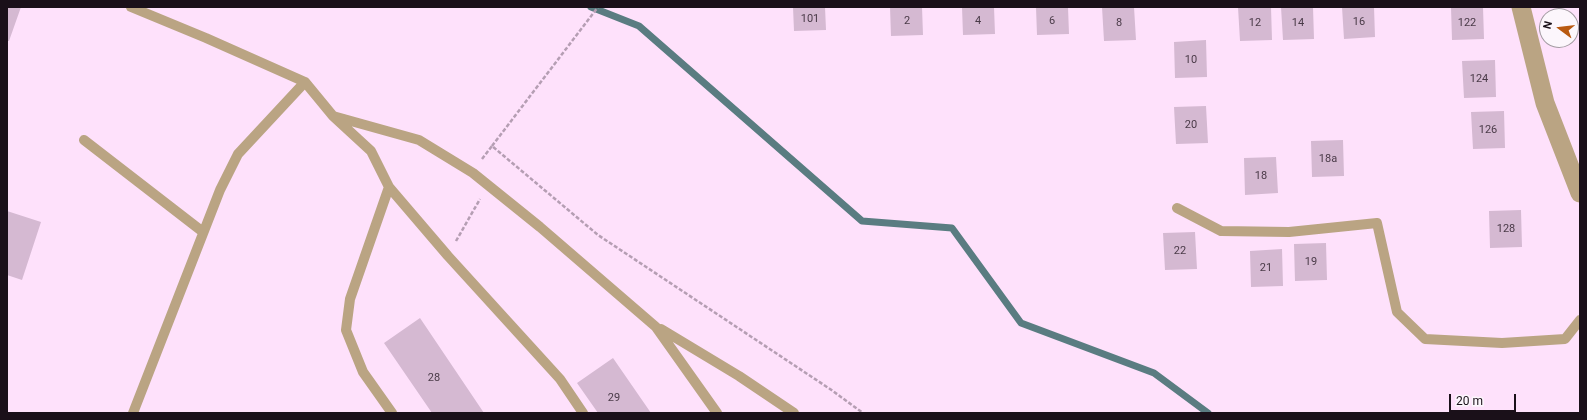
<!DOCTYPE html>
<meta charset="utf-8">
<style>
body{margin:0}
#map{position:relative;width:1587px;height:420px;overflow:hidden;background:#fee1fb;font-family:Roboto,sans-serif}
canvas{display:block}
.frame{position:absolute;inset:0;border:8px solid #1a1019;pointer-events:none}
.north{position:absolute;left:1539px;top:8px;width:40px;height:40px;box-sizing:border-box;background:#fcf6fc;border:1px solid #a29aa1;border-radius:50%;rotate:285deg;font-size:11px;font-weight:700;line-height:16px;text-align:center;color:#1a1019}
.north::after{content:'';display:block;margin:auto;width:14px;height:18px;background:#b95911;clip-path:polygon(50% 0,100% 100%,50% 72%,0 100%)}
.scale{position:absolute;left:1449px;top:394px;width:67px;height:18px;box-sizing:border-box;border:2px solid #1a1019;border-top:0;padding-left:5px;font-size:12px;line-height:14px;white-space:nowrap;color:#1a1019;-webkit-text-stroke:3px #fcf6fc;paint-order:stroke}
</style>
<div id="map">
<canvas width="1587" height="420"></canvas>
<div class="frame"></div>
<div class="north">N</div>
<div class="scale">20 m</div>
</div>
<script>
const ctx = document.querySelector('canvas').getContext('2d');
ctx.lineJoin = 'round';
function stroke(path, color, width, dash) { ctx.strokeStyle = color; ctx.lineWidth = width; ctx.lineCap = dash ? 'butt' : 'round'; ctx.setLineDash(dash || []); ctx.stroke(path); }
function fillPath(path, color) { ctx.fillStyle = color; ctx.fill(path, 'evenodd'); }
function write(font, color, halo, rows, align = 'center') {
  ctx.font = font + ' Roboto,sans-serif'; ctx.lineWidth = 3; ctx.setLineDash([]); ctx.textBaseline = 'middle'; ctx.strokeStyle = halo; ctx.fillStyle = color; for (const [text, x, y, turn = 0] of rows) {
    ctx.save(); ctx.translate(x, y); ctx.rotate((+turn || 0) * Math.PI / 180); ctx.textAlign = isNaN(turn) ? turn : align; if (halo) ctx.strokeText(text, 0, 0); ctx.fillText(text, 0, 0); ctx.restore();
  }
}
stroke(new Path2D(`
 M591,7L639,26L862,221L952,228L1021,323L1154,373L1208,413`), '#5a7c81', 7);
fillPath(new Path2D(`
 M7,7H21L9,41H7Z
 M793,7H825L826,30L794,31Z
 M890,7H922L923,35L891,36Z
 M962,7H994L995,34L963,35Z
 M1036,7H1068L1069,34L1037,35Z
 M1102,7H1134L1136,40L1104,41Z
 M1238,7H1271L1272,40L1240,41Z
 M1281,7H1313L1314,39L1283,40Z
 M1342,7H1374L1375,37L1344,39Z
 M1451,7H1483L1484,39L1452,40Z
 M1206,40L1207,77L1175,78L1174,42Z
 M1495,60L1496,97L1464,98L1462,61Z
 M1206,106L1208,143L1176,144L1174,107Z
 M1504,111L1505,148L1473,149L1471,112Z
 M1343,140L1344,176L1312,177L1311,141Z
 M1276,157L1278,193L1245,195L1244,158Z
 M1521,210L1522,247L1490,248L1489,211Z
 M7,211L41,222L22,280L7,275Z
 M1195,232L1197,269L1165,270L1163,233Z
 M1326,243L1327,280L1295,281L1294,244Z
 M1282,249L1283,286L1251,287L1250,251Z
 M420,318L484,413H432L384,343Z
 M613,358L651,413H598L577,383Z`), '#d5b9d2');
stroke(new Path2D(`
 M492,146L598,7
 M482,159L492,146L598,235L830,389L863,413
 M456,241L480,199`), '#b59eb3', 2.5, [4, 2]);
stroke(new Path2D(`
 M131,7L206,38L305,82L333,116L371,151L389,187
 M333,116L419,140L473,173L540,227L656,327L717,413
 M84,140L203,232
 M1177,208L1221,231L1289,232L1377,223L1397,312L1425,339L1502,343L1565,339L1580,320
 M661,329L739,376L794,413
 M133,413L220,190L238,154L305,82
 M392,413L363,372L346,330L350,299L389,187L448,256L560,379L583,413`), '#baa483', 10);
stroke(new Path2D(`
 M1521,7L1545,103L1580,193`), '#baa483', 19);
write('11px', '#493a47', null, [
 ["101",810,19],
 ["2",907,21],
 ["4",978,21],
 ["6",1052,21],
 ["16",1359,22],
 ["8",1119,23],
 ["12",1255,23],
 ["14",1298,23],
 ["122",1467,23],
 ["10",1191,60],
 ["124",1479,79],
 ["20",1191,125],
 ["126",1488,130],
 ["18а",1328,159],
 ["18",1261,176],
 ["128",1506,229],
 ["22",1180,251],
 ["19",1311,262],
 ["21",1266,268],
 ["28",434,378],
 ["29",614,398]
]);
</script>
